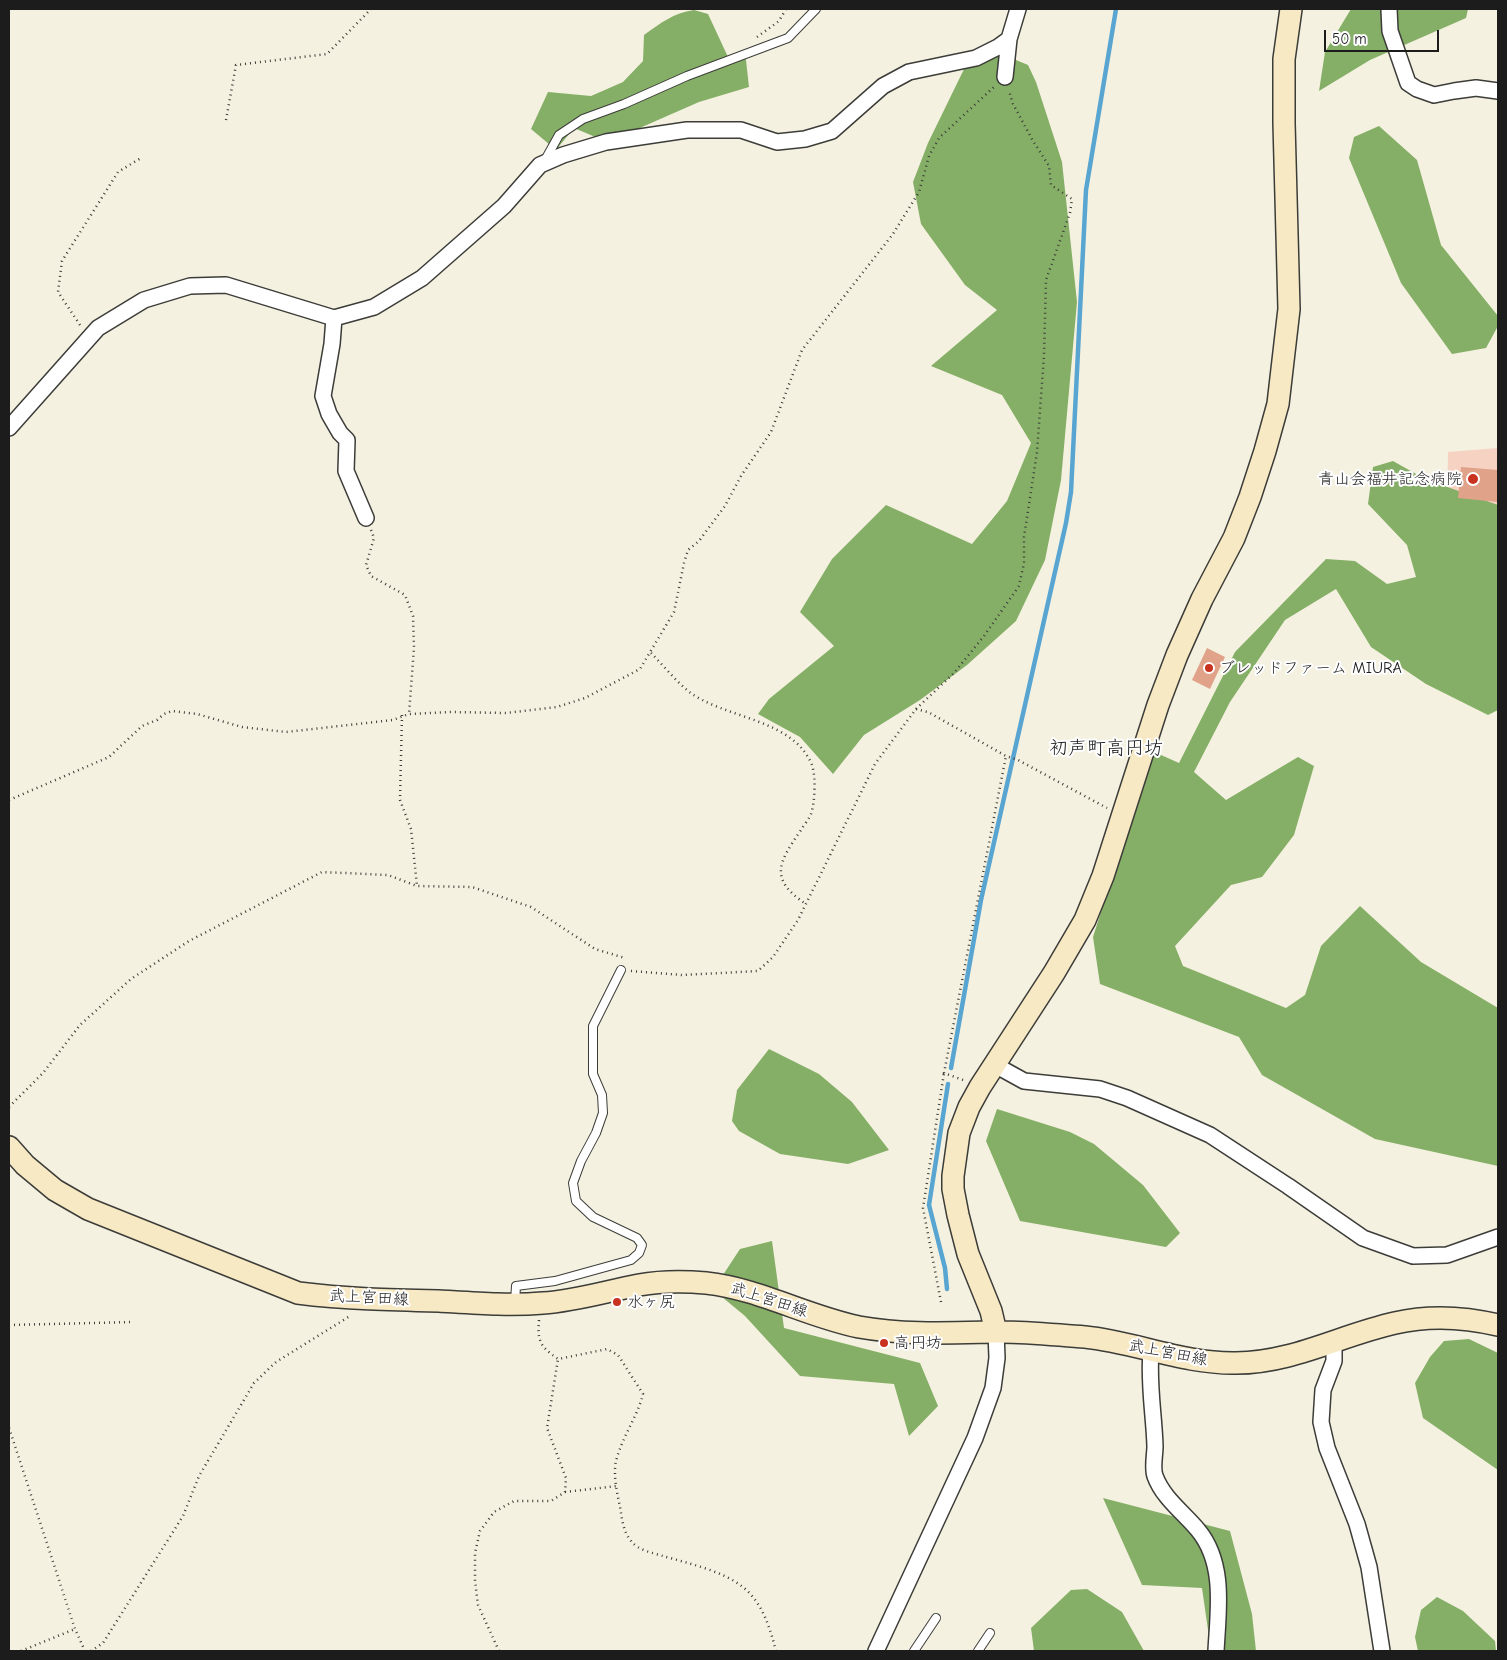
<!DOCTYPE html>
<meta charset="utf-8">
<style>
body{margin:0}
#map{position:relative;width:1507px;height:1660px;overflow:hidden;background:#f4f1e0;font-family:"Comic Neue",sans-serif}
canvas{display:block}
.frame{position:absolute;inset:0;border:10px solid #1c1c1c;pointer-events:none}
.scale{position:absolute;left:1324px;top:30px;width:115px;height:22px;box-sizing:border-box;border:2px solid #1c1c1c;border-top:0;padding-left:6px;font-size:15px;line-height:18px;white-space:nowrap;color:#1c1c1c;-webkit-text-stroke:4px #fff;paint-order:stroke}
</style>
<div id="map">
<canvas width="1507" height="1660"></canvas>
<div class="frame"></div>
<div class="scale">50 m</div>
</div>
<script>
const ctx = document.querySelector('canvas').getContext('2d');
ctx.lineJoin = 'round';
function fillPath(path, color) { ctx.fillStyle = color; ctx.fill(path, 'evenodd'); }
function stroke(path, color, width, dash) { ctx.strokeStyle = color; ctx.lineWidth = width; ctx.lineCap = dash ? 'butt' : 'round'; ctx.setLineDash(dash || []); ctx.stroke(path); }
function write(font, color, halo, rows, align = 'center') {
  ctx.font = font + ' "Comic Neue","Klee One",sans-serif'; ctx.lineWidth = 4; ctx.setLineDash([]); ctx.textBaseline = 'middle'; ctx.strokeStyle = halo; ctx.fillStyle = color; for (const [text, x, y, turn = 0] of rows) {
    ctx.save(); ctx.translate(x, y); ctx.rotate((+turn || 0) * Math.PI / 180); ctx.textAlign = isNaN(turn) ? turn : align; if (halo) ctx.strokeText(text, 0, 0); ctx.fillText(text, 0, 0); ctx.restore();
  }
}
fillPath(new Path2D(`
 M1498,448V511L1447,506L1448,452Z`), '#f6d2c3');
fillPath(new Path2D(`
 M1351,9H1468L1466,18L1370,60L1319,91L1325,52Z
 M694,10L708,14L728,57L745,51L749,87L699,102L642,127L612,144L574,128L556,150L531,129L548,92L591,96L623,82L643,61L644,35C661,23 673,13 694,10Z
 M996,55H1004L1028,65L1036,82L1062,162L1077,302L1061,480L1045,560L1016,621L967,665L920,700L864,735L833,774L800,737L758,714L769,699L834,646L800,612L832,559L886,505L972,544L1007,501L1031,443L1002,395L931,366L997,310L965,285L921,224L913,182L928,143L966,65Z
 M1379,126L1417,160L1441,245L1498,316V326L1486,348L1452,354L1401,283L1349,158L1354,137Z
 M1393,461L1425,479L1498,505V710L1488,715L1426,684L1371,647L1336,589L1285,620L1230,702L1194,772L1226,800L1298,757L1314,766L1294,835L1262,877L1231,885L1175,946L1183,966L1286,1008L1305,995L1321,946L1360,906L1421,962L1498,1008V1166L1375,1139L1262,1075L1239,1037L1100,984L1093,937L1152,751L1179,763L1235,652L1326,559L1355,561L1387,584L1416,577L1407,545L1368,504L1373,467Z
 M769,1049L819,1074L852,1102L889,1150L848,1164L780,1154L739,1131L732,1121L737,1090Z
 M997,1109L1070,1132L1094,1144L1143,1185L1180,1233L1166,1247L1020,1221L986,1141Z
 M772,1241L784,1328L920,1363L938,1406L909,1436L894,1384L800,1376L745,1316L722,1297L721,1278L740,1249Z
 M1469,1339L1498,1353V1470L1423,1418L1415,1383L1430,1357L1444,1341Z
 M1103,1498L1230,1531L1252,1614L1256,1651H1211L1202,1588L1142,1585Z
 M1087,1589L1122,1612L1144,1651H1034L1031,1628L1071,1590Z
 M1437,1597L1463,1611L1495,1641L1496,1651H1418L1415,1637L1421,1610Z`), '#85af66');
stroke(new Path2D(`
 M951,1068L981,900L1066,523L1071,492L1086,190L1116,9
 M947,1289L945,1268L929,1205L948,1084`), '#59a5d2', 4.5);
fillPath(new Path2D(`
 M1461,467L1498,470V502L1458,498Z
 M1207,648L1225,657L1210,689L1192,680Z`), '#e0a289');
const lane = new Path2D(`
 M544,162L559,135L583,119L624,104L687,76L788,38L816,9
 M515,1302L516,1286L555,1281L631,1260L639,1253L642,1245L637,1238L593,1217L576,1201L573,1183L581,1161L596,1133L603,1113L602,1095L593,1074V1026L621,970
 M914,1651L936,1618
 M978,1651L990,1633`);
const street = new Path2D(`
 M1389,9L1390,31L1408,83L1417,89L1434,95L1454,91L1476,88L1498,91
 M1005,77L1009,39L1018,9
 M334,318L332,344L323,396L329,414L340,433L347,440L346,471L366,518
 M9,428L98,328L144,300L190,286L226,285L334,318L374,307L422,278L504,206L540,165L563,155L606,142L687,130H741L777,142L805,139L832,131L883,86L909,72L976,58L998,47L1009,39
 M995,1065L1024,1081L1100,1089L1127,1098L1210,1135L1288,1186L1363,1238L1413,1256L1447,1255L1498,1237
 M1334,1342V1361L1323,1390L1321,1422L1327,1448L1357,1524L1369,1567L1382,1651
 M1151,1351C1148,1383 1154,1414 1155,1446C1155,1455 1152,1468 1155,1476C1163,1498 1183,1512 1198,1530C1226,1564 1218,1611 1216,1651
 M876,1651L975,1438L993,1388L997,1358L996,1332`);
const secondary = new Path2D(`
 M9,1147L25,1165L55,1190L88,1209L298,1293C345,1299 392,1300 439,1301C473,1303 509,1306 543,1303C576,1301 607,1291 639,1285C661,1281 684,1281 706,1283C760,1289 806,1316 859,1327C904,1335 948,1333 993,1332C1023,1331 1055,1335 1085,1337C1135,1342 1184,1364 1236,1363C1292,1363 1341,1335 1395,1323C1429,1315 1464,1317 1498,1325
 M996,1332L991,1311L968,1254L958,1215L953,1189V1176L959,1133L969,1107L980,1087L1054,973L1085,920L1103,876L1158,705L1177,655L1202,599L1234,538L1250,497L1265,451L1278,404L1289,309L1284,123V59L1291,9`);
stroke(lane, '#3c3c39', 10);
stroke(street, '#3c3c39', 18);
stroke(secondary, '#3c3c39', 24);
stroke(new Path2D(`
 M757,37L779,21L786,9
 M226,120L236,65L327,54L371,9
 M80,325L58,292L62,261L118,172L141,158
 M371,530L374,538L366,565L371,576L405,595L413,616L414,648L409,714
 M651,653C663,665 675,680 688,691C724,719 793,718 812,765C816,777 815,802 811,814C809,819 804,825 801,830C779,862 768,879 806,904
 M916,709L928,712L1006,756L1018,760L1107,808
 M402,715L400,800L411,829L417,886
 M9,800L109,757L142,726L157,720L164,714L172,711L197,714L242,727L286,732L393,720L409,714L451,712L506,713L557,707L585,698L640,669L674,612L684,563L688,550L699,541L725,506L741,476L771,432L802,350L893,234L919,192L929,156L939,138L995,86
 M631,971L682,975L758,971L773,957L798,920L875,764L916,709L954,673L984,636L1019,586L1024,563V537L1037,452L1044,356L1046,280L1070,213L1072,199L1051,185L1049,166L1033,141L1013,104L1009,91
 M963,1080L944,1073L1006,756
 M9,1107L43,1073L80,1025L131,979L189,941L322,872L388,875L417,886L472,887L531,907L595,949L625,958
 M941,1302L923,1208L944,1073
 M539,1320C537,1342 541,1347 558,1359L607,1349L618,1355L643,1394C637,1418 622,1437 616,1461C613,1475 617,1493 620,1507C622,1519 623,1532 632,1542C638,1550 653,1553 663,1556C687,1563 724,1571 744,1588C763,1604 770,1628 776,1651
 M9,1325L133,1322
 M9,1428L75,1629L85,1651
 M565,1492L617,1486
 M21,1651L75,1629
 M91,1651L103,1643L183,1516L199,1476L254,1383L276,1362L350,1316
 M499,1651L478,1605L475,1581V1553L480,1531L494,1512L514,1501H551L565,1492L566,1478L547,1428L558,1359`), '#3c3c39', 2.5, [1, 4]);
stroke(lane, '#fff', 8);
stroke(street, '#fff', 15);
stroke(secondary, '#f7e9c3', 21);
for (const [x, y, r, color] of [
 [1473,479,6,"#c8321e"],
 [1209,668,5,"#c8321e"],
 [617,1302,5,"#c8321e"],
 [884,1343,5,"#c8321e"]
]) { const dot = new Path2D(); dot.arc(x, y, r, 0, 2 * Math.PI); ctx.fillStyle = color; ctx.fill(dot); stroke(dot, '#fff', 2); }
write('16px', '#1c1c1c', '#fff', [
 ["青山会福井記念病院",1462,479,"right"],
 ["ブレッドファーム MIURA",1219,668],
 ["水ヶ尻",627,1302],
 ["高円坊",894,1343]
], 'left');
write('16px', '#1c1c1c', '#fff', [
 ["武上宮田線",369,1298,3],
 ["武上宮田線",769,1300,18],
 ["武上宮田線",1168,1353,11]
]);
write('19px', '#1c1c1c', '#fff', [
 ["初声町高円坊",1106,749]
]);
</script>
